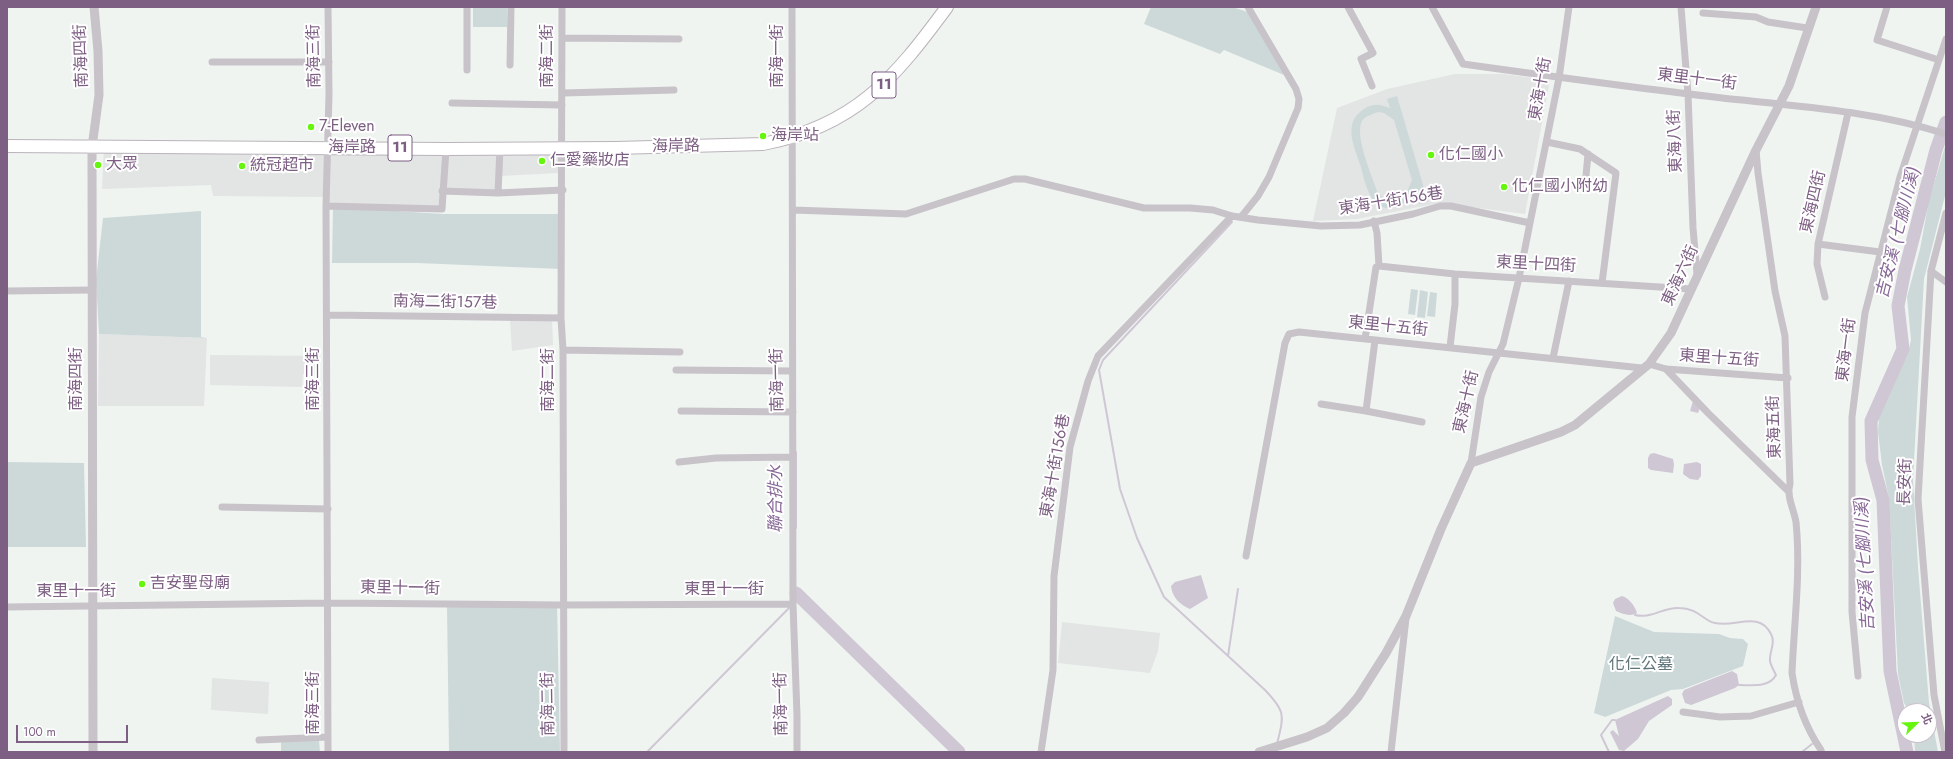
<!DOCTYPE html>
<meta charset="utf-8">
<style>
body{margin:0}
#map{position:relative;width:1953px;height:759px;overflow:hidden;background:#eff4f1;font-family:Jost,"Noto Sans TC",sans-serif}
canvas{display:block}
.frame{position:absolute;inset:0;border:8px solid #7d5f83;pointer-events:none}
.north{position:absolute;left:1897px;top:703px;width:40px;height:40px;box-sizing:border-box;background:#fff;border:1px solid #cbbfcd;border-radius:50%;rotate:67deg;font-size:11px;font-weight:700;line-height:16px;text-align:center;color:#7d5f83}
.north::after{content:'';display:block;margin:auto;width:14px;height:18px;background:#66f60d;clip-path:polygon(50% 0,100% 100%,50% 72%,0 100%)}
.scale{position:absolute;left:16px;top:725px;width:112px;height:18px;box-sizing:border-box;border:2px solid #7d5f83;border-top:0;padding-left:5px;font-size:12px;line-height:14px;white-space:nowrap;color:#7d5f83;-webkit-text-stroke:3px #fff;paint-order:stroke}
</style>
<div id="map">
<canvas width="1953" height="759"></canvas>
<div class="frame"></div>
<div class="north">北</div>
<div class="scale">100 m</div>
</div>
<script>
const ctx = document.querySelector('canvas').getContext('2d');
ctx.lineJoin = 'round';
function fillPath(path, color) { ctx.fillStyle = color; ctx.fill(path, 'evenodd'); }
function stroke(path, color, width, dash) { ctx.strokeStyle = color; ctx.lineWidth = width; ctx.lineCap = dash ? 'butt' : 'round'; ctx.setLineDash(dash || []); ctx.stroke(path); }
function write(font, color, halo, rows, align = 'center') {
  ctx.font = font + ' Jost,"Noto Sans TC",sans-serif'; ctx.lineWidth = 4; ctx.setLineDash([]); ctx.textBaseline = 'middle'; ctx.strokeStyle = halo; ctx.fillStyle = color; for (const [text, x, y, turn = 0] of rows) {
    ctx.save(); ctx.translate(x, y); ctx.rotate((+turn || 0) * Math.PI / 180); ctx.textAlign = isNaN(turn) ? turn : align; if (halo) ctx.strokeText(text, 0, 0); ctx.fillText(text, 0, 0); ctx.restore();
  }
}
fillPath(new Path2D(`
 M1455,74H1503L1550,80L1525,214L1439,203L1357,219L1313,221L1337,108L1387,89Z
 M104,148H324V197L213,196L211,185L102,189Z
 M330,150L444,151L440,207L328,206Z
 M448,153L498,155L496,191L444,188Z
 M501,155H559V173L500,176Z
 M510,319L552,320L553,345L512,351Z
 M99,334L207,338L204,406H98Z
 M210,355L320,356V375L303,374L302,387L210,385Z
 M1062,622L1160,633L1158,651L1150,673L1058,663Z
 M212,678L269,682L268,714L211,710Z`), '#e3e4e4');
fillPath(new Path2D(`
 M473,7H507V27H473Z
 M1151,7H1232L1248,12L1284,75L1224,50L1220,54L1144,24Z
 M1397,96L1428,202L1419,204L1416,193C1402,209 1380,217 1369,193C1365,185 1363,175 1361,167C1354,146 1342,123 1364,109C1373,103 1380,104 1390,108L1387,99ZM1378,112L1384,113L1394,120L1412,180L1407,192L1402,197L1383,198L1377,191C1372,176 1354,135 1362,121C1365,116 1373,114 1378,112Z
 M1946,143V192L1924,279L1913,479L1918,567L1929,703L1938,752H1915L1914,735H1929V711H1909L1904,703L1898,674L1889,498L1882,465L1878,432L1879,417L1908,353L1911,340L1907,297L1920,249L1929,201Z
 M333,207L443,214H562L561,269L417,263H332Z
 M201,211V337L207,338L99,334L96,280L103,218Z
 M1411,289L1418,290L1415,315L1408,314Z
 M1420,290L1428,292L1425,318L1417,317Z
 M1430,292L1437,293L1435,317L1427,316Z
 M7,462L84,463L86,547H7Z
 M557,602L560,752H449L447,607Z
 M1615,616L1654,632L1719,634L1730,638L1743,639L1748,644L1743,666L1683,689L1671,690L1605,717L1594,713Z
 M319,740L320,752H281V741Z`), '#cdd9d9');
fillPath(new Path2D(`
 M1693,401L1700,408L1698,413L1690,411Z
 M1654,453L1673,459L1674,464L1673,473L1651,470L1648,468V458L1650,454Z
 M1697,462L1701,464V476L1698,480L1690,479L1683,474L1684,464Z
 M1201,575L1208,598L1190,609C1180,605 1172,597 1171,586L1175,582Z
 M1622,596C1629,598 1635,606 1637,613C1630,617 1623,614 1616,611L1613,603L1615,599Z
 M1732,671L1737,674L1739,685L1735,688L1691,705L1685,703L1682,694L1684,690Z
 M1668,696L1672,699V705L1649,721L1638,739L1624,751L1619,750L1610,732L1613,730L1619,736L1615,720Z`), '#cfc7d4');
stroke(new Path2D(`
 M1232,222L1103,360L1099,370L1120,489L1137,538L1164,597L1265,690C1286,712 1284,715 1277,744
 M796,452V528
 M1635,615C1652,619 1663,607 1679,608C1699,608 1703,621 1715,623C1735,628 1759,610 1771,634C1776,643 1769,652 1770,661C1771,666 1774,671 1776,675C1769,688 1752,685 1739,685
 M1228,656L1238,589
 M647,752L790,607
 M1609,752L1601,735L1612,720H1615
 M1802,752L1812,744`), '#cfc7d4', 2);
stroke(new Path2D(`
 M796,593L959,752
 M1907,752L1890,671L1883,500L1872,460L1871,421L1903,349L1898,306L1905,270L1936,150L1946,122`), '#cfc7d4', 13);
const primary = new Path2D(`
 M7,146L446,149L616,148L763,144C855,126 894,79 947,7`);
stroke(primary, '#bab3bb', 14);
stroke(new Path2D(`
 M328,7L329,94L326,206L328,752
 M562,7L561,318L563,350L564,752
 M792,7L793,604L797,715V752
 M1348,7L1373,53L1361,59L1372,86
 M1432,7L1463,64C1549,76 1636,88 1722,98C1797,106 1874,111 1946,134
 M1681,7L1688,94L1693,228L1697,274
 M1887,7L1877,40L1939,60
 M1703,13L1756,17L1768,22L1807,28
 M562,38L679,39
 M212,62H329
 M510,65L511,7
 M467,70V7
 M563,93L674,90
 M452,103L562,105
 M1547,142L1580,149L1616,173L1602,283
 M1756,150L1758,173L1775,291L1785,336L1790,484C1786,495 1794,510 1796,522C1801,572 1794,623 1792,673C1796,700 1806,728 1821,750
 M1585,187L1588,154
 M442,191L498,193L563,190
 M498,193L500,148
 M326,206L442,209L446,149
 M793,210L906,214L1014,179H1025L1144,208H1190L1213,210L1232,216L1258,220L1321,226L1360,225L1413,214L1440,206H1451L1530,223
 M1241,217L1258,196L1269,177L1298,108L1299,99L1296,89L1248,7
 M1374,221L1377,233L1379,266
 M1818,244L1880,252
 M1379,266L1455,274L1691,289
 M1931,271L1946,282
 M7,291L92,290
 M1825,297L1817,264L1818,244L1848,113
 M328,315L561,318
 M1365,339L1376,267L1379,266
 M1450,347L1455,304V274
 M563,350L680,352
 M1553,358L1569,281
 M1649,364L1666,369L1788,378
 M1666,369L1708,413L1788,491
 M676,370L792,371
 M1321,404L1366,411L1375,340
 M681,411L793,412
 M1366,411L1422,422
 M679,462L716,458L793,457
 M1471,463L1481,397L1489,372L1503,344L1519,278L1559,78L1569,7
 M222,507L328,509
 M1246,556L1285,343L1289,334L1299,332L1642,368
 M7,607L328,603L563,605L793,604
 M1858,676L1852,612V417L1865,313L1900,177L1946,39
 M1683,712L1720,717L1751,716L1799,702
 M259,740L328,737
 M1041,752L1053,670L1054,576L1070,447L1088,381L1098,356L1232,216
 M1391,752L1406,618
 M1945,752L1934,695L1918,499L1931,271L1946,213`), '#c8c2c9', 7);
stroke(new Path2D(`
 M93,752L92,147L99,95L98,51L94,7
 M1259,752L1307,737L1327,728L1344,713L1358,697L1386,653L1406,616L1441,529L1471,463L1561,432L1575,425L1649,364L1671,333L1756,150L1789,86L1816,7`), '#c8c2c9', 9);
stroke(primary, '#fff', 12);
for (const [x, y, r, color] of [
 [311,127,4,"#66f60d"],
 [763,136,4,"#66f60d"],
 [1431,155,4,"#66f60d"],
 [542,161,4,"#66f60d"],
 [98,165,4,"#66f60d"],
 [242,166,4,"#66f60d"],
 [1504,187,4,"#66f60d"],
 [142,584,4,"#66f60d"]
]) { const dot = new Path2D(); dot.arc(x, y, r, 0, 2 * Math.PI); ctx.fillStyle = color; ctx.fill(dot); stroke(dot, '#fff', 1.5); }
for (const [x, y, w] of [
 [884,85,24],
 [400,148,24]
]) { const box = new Path2D(); box.roundRect(x - w / 2, y - 13, w, 26, 3); ctx.fillStyle = '#fff'; ctx.fill(box); stroke(box, '#7d5f83', 1); }
write('bold 15px', '#7d5f83', null, [
 ["11",884,85],
 ["11",400,148]
]);
write('16px', '#7d5f83', '#fff', [
 ["南海四街",82,56,-92],
 ["南海三街",315,56,-91],
 ["南海二街",548,56,-90],
 ["南海一街",778,56,-90],
 ["東里十一街",1697,80,7],
 ["東海十街",1541,89,-80],
 ["東海八街",1676,141,-92],
 ["海岸路",676,147,-1],
 ["海岸路",352,148],
 ["東海十街156巷",1391,202,-9],
 ["東海四街",1814,202,-77],
 ["東里十四街",1536,265,3],
 ["東海六街",1681,276,-65],
 ["南海二街157巷",445,303,1],
 ["東里十五街",1388,327,6],
 ["東海一街",1847,350,-83],
 ["東里十五街",1719,359,4],
 ["南海四街",77,379,-90],
 ["南海三街",314,379,-90],
 ["南海二街",549,380,-90],
 ["南海一街",778,380,-91],
 ["東海十街",1467,402,-77],
 ["東海五街",1775,427,-92],
 ["東海十街156巷",1056,466,-80],
 ["長安街",1906,482,-88],
 ["東里十一街",400,589,1],
 ["東里十一街",724,590],
 ["東里十一街",76,592],
 ["南海三街",314,703,-90],
 ["南海二街",549,704,-91],
 ["南海一街",782,704,-91]
]);
write('16px', '#7d5f83', '#fff', [
 ["7-Eleven",319,127],
 ["海岸站",771,136],
 ["化仁國小",1439,155],
 ["仁愛藥妝店",550,161],
 ["大眾",106,165],
 ["統冠超市",250,166],
 ["化仁國小附幼",1512,187],
 ["吉安聖母廟",150,584]
], 'left');
write('16px', '#5f757a', '#fff', [
 ["化仁公墓",1641,665]
]);
write('italic 17px', '#876897', '#fff', [
 ["吉安溪 (七腳川溪)",1899,233,-76],
 ["聯合排水",777,499,-90],
 ["吉安溪 (七腳川溪)",1866,564,-93]
]);
</script>
